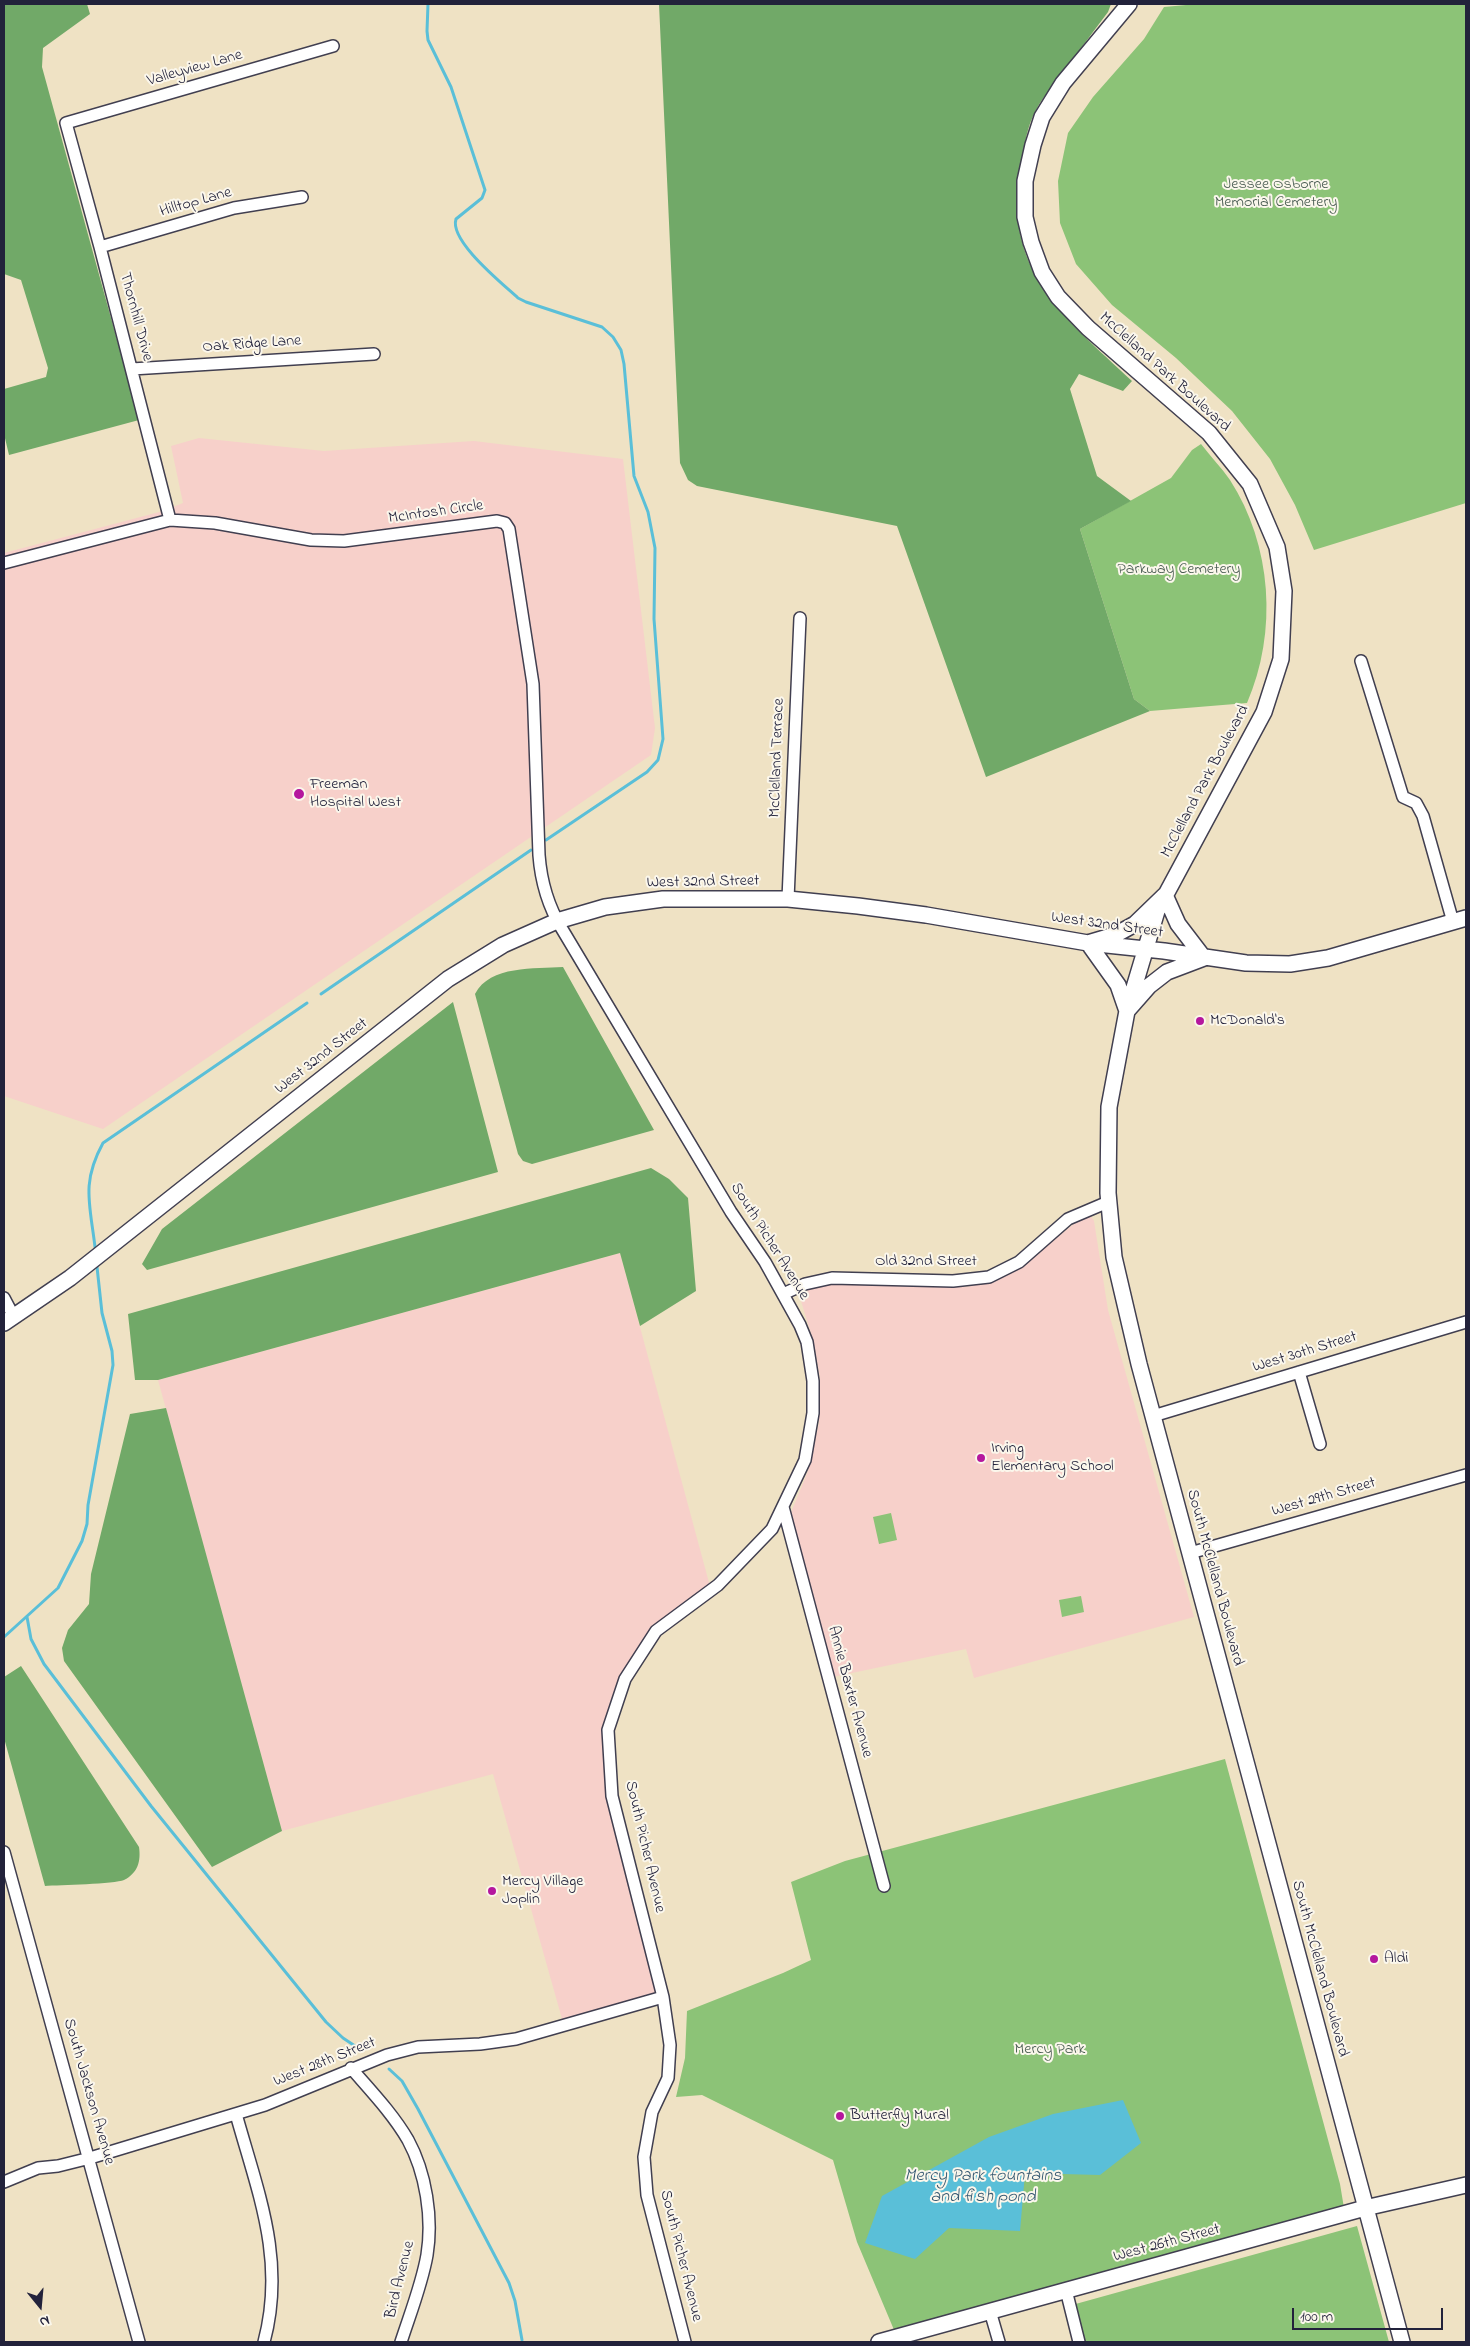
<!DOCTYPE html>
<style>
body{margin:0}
#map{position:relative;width:1470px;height:2346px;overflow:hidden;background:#efe2c4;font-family:"Indie Flower",sans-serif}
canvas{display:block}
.frame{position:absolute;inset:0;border:5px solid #22223b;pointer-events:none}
.north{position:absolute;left:15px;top:2281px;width:50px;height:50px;-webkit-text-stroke:4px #fbf7ec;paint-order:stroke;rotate:163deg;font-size:14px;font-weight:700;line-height:20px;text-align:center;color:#22223b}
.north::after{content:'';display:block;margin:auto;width:18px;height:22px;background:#22223b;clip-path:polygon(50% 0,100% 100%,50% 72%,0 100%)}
.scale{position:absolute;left:1292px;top:2308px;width:151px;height:22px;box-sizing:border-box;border:2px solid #22223b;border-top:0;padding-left:6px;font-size:15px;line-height:18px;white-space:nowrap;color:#22223b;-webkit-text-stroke:4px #fbf7ec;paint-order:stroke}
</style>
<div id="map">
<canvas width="1470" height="2346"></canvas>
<div class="frame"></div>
<div class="north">N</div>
<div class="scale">100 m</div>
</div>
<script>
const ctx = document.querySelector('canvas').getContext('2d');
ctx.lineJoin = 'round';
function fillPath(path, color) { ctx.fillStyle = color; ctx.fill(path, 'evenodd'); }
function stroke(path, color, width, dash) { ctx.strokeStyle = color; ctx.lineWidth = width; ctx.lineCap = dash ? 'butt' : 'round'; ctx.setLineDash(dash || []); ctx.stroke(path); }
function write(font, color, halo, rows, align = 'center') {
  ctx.font = font + ' "Indie Flower",sans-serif'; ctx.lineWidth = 4; ctx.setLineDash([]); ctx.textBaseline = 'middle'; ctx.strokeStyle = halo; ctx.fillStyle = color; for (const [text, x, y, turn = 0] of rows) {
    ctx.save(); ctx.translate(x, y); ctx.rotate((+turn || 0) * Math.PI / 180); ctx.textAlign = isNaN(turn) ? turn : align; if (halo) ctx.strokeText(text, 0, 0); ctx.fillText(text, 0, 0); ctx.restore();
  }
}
fillPath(new Path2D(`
 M199,438L324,451L474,441L623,459L655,728L651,755L103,1129L4,1096V553L163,511L183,503L171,446Z
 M1090,1215L1094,1221L1108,1310L1194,1617L974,1678L966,1649L833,1677L790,1515L808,1471L819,1423L820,1377L813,1340L801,1301L802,1296L810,1288L833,1282L965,1287L992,1282L1020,1268L1081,1218Z
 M620,1253L711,1590L656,1632L625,1679L608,1730L612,1796L663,1997L564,2026L493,1774L282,1831L158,1380Z`), '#f7d0ca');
fillPath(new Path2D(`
 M1197,4H1466V503L1314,550L1295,505L1270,459L1232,411L1176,358L1112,305L1076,264L1060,223L1058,181L1068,133L1093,97L1144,39L1164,7Z
 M1201,444C1210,456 1221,467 1230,480C1272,545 1278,632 1247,703L1150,711L1134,699L1080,529L1171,478L1192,450Z
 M891,1513L897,1540L879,1544L873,1517Z
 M1081,1596L1084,1612L1062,1617L1059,1600Z
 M1225,1759L1340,2184L1345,2214L897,2337L857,2242L833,2160L702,2095L676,2097L685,2058L687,2011L783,1973L811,1960L791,1882L845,1861Z
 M1357,2226L1389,2342H1082L1072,2305Z`), '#8cc377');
fillPath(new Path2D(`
 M4,4H87L90,14L43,48L42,67L139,420L9,455L4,434V389L46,377L48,368L21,280L4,274Z
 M659,4H1111L1108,12C1091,34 1075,57 1058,79C1051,89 1041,99 1036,110C1027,126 1024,147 1021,165C1001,270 1063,316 1132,381L1123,391L1079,374L1070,389L1097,476L1131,501L1080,529L1134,699L1150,711L986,777L897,526L697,486L688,480L680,463Z
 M563,967L654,1130L532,1164L523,1161L518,1154L475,994C490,965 535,969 563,967Z
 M453,1002L498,1172L147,1270L142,1264L162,1229Z
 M651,1168L669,1179L688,1198L696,1291L640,1326L620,1253L158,1380H135L128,1314Z
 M166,1408L282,1831L212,1867L64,1661L62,1648L68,1630L89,1604L91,1574L130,1414Z
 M21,1666L139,1847C141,1861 138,1873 124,1880C115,1884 59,1885 45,1886L4,1738V1677Z`), '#71a968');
fillPath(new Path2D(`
 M1123,2100L1141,2143L1100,2175L1025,2173L1020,2231L949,2228L915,2259L865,2243L882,2196L989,2137L1053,2114Z`), '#5abfd8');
stroke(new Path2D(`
 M428,4L427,31L428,40L451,87L485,190L482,198L456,219C449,241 503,284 518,298L526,302L602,327L613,337L621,350L624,364L634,476L648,512L655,548L654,619L663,739L658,760L647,772L546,840
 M321,994L531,850
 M95,1247C90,1204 81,1183 103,1143L307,1003
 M27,1617L31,1639L44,1664L151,1806L326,2022L343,2038L361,2050
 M4,1637L58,1588L82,1541L87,1524L88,1505L113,1365L112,1351L102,1313L97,1267
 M389,2069L402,2081L418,2109L509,2283L515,2301L522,2340`), '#5abfd8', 3);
const street = new Path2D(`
 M100,247L234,208L302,197
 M132,369L374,354
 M170,520L100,247L66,123L333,46
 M4,563L170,520L215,523L311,540L344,541L497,521L505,523L509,529L533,684L539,855C541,882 548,906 562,929L731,1212L765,1262L800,1325L807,1342L813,1381V1413L805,1460L772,1529L718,1585L656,1631L625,1679L608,1730L612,1796L663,1997L670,2045L668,2078L652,2112L644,2157L647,2195L685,2342
 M1361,661L1403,797L1416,803L1423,816L1453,922
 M788,899L800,618
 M783,1294L805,1284L832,1278L953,1281L989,1277L1019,1262L1068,1219L1108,1202
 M4,1298L14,1317
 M1299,1372L1320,1444
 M1153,1416L1466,1322
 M783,1507L884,1886
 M1190,1553L1466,1475
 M4,1852L139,2342
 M351,2068C371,2091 393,2114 408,2140C426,2173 433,2218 427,2255C422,2284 410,2314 401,2342
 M236,2114C258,2193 286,2260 264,2342
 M4,2182L38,2168L58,2166L90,2158L265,2105L387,2055L418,2047L480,2044L516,2039L663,1997
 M1066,2290L1079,2342
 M990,2311L999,2342`);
const secondary = new Path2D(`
 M1129,4L1063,83L1042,117L1033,145L1025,181V217L1031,242L1042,272L1058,297L1088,328L1209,433L1250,484L1277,547L1284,591L1281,659L1264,712L1157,911L1127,1011L1109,1107L1108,1193L1114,1257L1139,1364L1402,2342
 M1165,895L1178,924L1204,958L1167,972L1149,986L1127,1011L1118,985L1088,943L1115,935L1135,924Z
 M4,1323L70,1278L448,979L503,945L557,921L605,907L663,899H788L858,906L926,915L1088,943L1164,951L1246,963L1290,964L1328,958L1466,918
 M879,2342L1365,2208L1466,2185`);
stroke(street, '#413f50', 14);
stroke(secondary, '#413f50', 18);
stroke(street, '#fff', 11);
stroke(secondary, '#fff', 15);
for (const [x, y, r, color] of [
 [299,794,6,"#b5179e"],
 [1200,1021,5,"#b5179e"],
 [981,1458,5,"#b5179e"],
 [492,1891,5,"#b5179e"],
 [1374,1959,5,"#b5179e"],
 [840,2116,5,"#b5179e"]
]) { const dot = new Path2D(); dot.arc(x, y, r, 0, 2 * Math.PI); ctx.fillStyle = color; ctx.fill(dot); stroke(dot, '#fbf7ec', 2); }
write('16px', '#22223b', '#fbf7ec', [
 ["Valleyview Lane",195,69,-16],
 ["Hilltop Lane",196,203,-16],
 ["Thornhill Drive",135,317,75],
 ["Oak Ridge Lane",252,345,-4],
 ["McClelland Park Boulevard",1164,373,42],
 ["McIntosh Circle",436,513,-8],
 ["McClelland Terrace",778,758,-88],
 ["McClelland Park Boulevard",1206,782,-62],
 ["West 32nd Street",703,883,-1],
 ["West 32nd Street",1107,926,8],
 ["West 32nd Street",322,1057,-38],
 ["South Picher Avenue",769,1242,58],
 ["Old 32nd Street",926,1262],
 ["West 30th Street",1305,1353,-17],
 ["West 29th Street",1324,1498,-16],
 ["South McClelland Boulevard",1214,1578,75],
 ["Annie Baxter Avenue",849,1692,75],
 ["South Picher Avenue",644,1847,77],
 ["South McClelland Boulevard",1319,1969,75],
 ["West 28th Street",325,2063,-22],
 ["South Jackson Avenue",88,2092,74],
 ["West 26th Street",1167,2244,-15],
 ["South Picher Avenue",680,2256,76],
 ["Bird Avenue",401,2280,-76]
]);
write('16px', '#475a50', '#fbf7ec', [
 ["Jessee Osborne",1276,185],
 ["Memorial Cemetery",1276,203],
 ["Parkway Cemetery",1179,570],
 ["Mercy Park",1050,2050]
]);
write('16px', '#22223b', '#fbf7ec', [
 ["Freeman",310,785],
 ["Hospital West",310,803],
 ["McDonald's",1210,1021],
 ["Irving",991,1449],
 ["Elementary School",991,1467],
 ["Mercy Village",502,1882],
 ["Joplin",502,1900],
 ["Aldi",1384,1959],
 ["Butterfly Mural",850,2116]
], 'left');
write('italic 18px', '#365972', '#fbf7ec', [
 ["Mercy Park fountains",983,2177],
 ["and fish pond",983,2198]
]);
</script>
